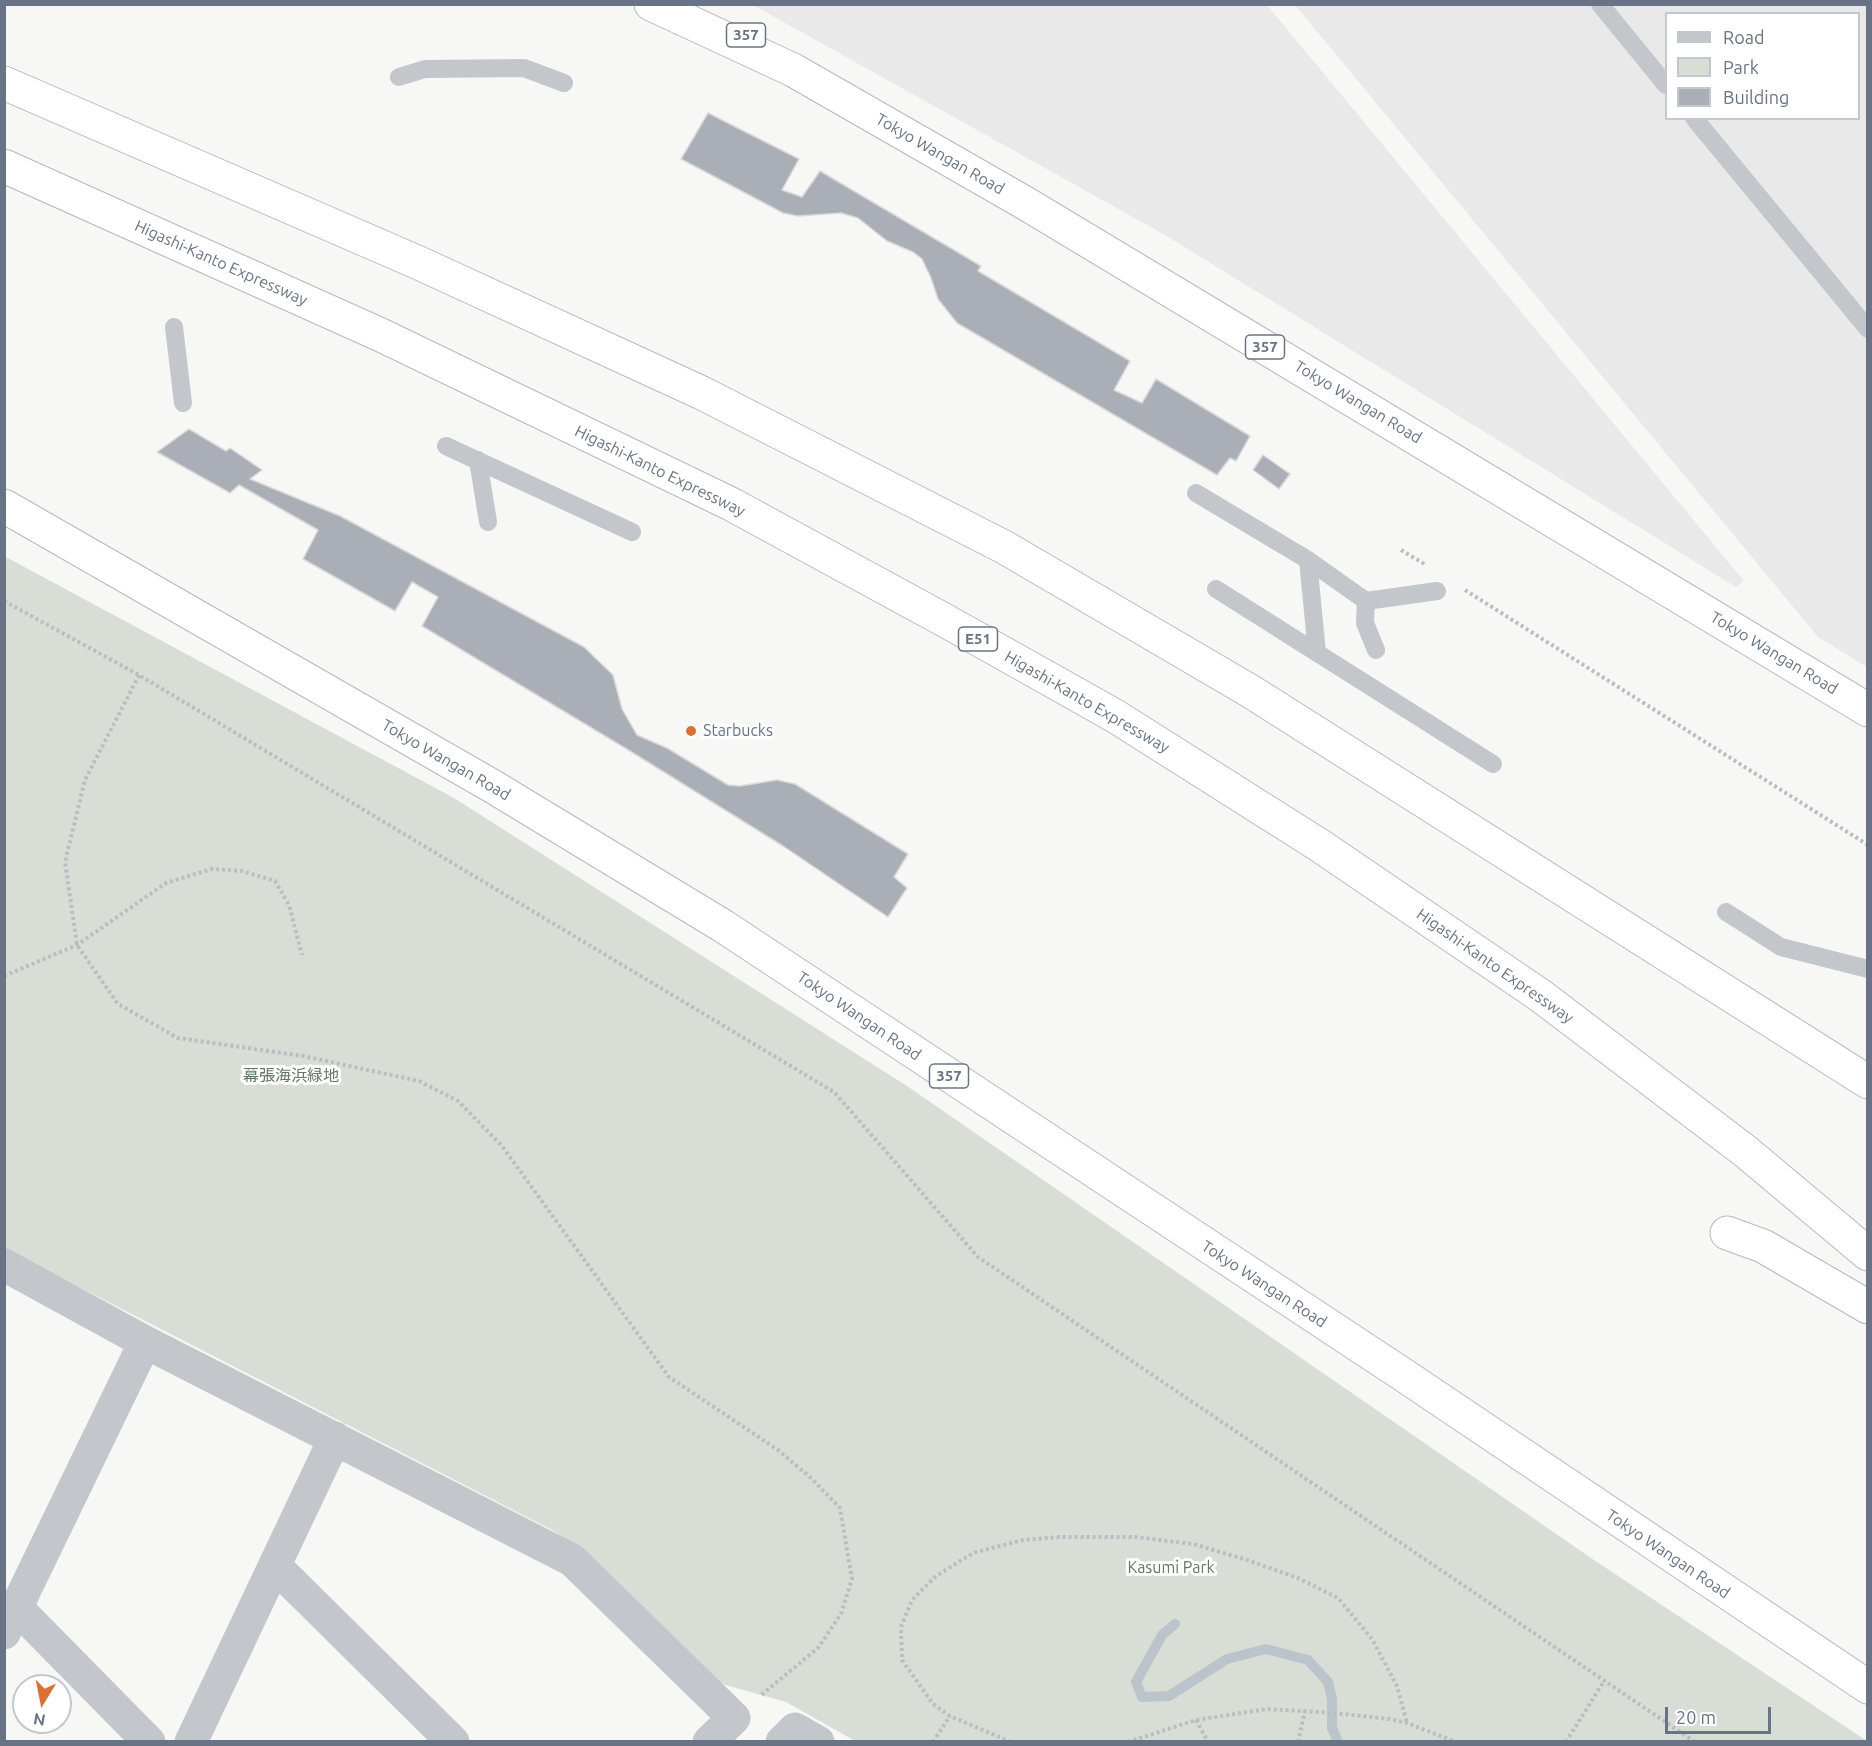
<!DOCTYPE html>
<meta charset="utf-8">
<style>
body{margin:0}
#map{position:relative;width:1872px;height:1746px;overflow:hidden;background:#f7f8f5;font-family:Ubuntu,sans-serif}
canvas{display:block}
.frame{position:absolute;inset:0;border:6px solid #687485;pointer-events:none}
.legend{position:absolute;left:1665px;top:12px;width:195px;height:108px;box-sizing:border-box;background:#fff;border:2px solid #c3c7ce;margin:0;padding:8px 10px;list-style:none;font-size:18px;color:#687485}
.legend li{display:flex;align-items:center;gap:12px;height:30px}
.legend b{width:30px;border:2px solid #c3c7ce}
.north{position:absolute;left:12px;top:1674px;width:60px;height:60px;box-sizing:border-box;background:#fff;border:2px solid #c3c7ce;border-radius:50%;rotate:190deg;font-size:16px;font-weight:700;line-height:24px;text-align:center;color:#687485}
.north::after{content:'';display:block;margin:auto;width:21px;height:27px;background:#db7032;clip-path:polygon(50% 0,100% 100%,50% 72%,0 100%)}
.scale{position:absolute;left:1665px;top:1707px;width:106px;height:27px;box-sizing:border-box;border:3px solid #687485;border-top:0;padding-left:8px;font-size:18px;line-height:21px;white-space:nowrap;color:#687485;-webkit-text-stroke:4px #fff;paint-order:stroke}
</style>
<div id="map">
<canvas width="1872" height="1746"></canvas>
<div class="frame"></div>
<ul class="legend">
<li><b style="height:8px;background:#c3c6ca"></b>Road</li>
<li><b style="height:16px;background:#d8ded6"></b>Park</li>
<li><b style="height:16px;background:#aaafb7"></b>Building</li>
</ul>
<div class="north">N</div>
<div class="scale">20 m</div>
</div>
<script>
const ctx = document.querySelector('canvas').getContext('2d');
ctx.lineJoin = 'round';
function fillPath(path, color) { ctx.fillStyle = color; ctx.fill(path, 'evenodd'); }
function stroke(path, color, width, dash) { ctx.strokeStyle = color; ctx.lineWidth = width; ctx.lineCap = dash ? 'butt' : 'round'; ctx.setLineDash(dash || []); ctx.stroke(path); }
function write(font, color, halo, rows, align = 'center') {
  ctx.font = font + ' Ubuntu,"Noto Sans JP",sans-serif'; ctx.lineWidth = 6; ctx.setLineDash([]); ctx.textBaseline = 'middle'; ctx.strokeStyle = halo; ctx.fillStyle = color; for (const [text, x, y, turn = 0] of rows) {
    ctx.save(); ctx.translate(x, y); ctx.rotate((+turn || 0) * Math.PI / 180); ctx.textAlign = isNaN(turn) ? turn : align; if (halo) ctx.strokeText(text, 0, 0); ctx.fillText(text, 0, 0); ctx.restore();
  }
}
fillPath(new Path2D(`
 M753,5H1267L1744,581L1736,587L1165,235Z
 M1295,5H1867V667L1818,637ZM1666,14H1858V118H1666Z`), '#e8e9e8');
fillPath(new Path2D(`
 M4,556L454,798L907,1086L1594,1560L1867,1741H855L786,1702L722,1684L593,1559L554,1531L5,1249Z`), '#d8ded6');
stroke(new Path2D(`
 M1175,1624L1162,1635L1136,1682L1142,1697L1169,1696L1227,1659L1266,1649L1308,1660L1328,1682L1332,1699V1728L1338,1742`), '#bbc4ca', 10);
const building = new Path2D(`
 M708,113L799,159L782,190L802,197L820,171L981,266L978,271L1130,361L1114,390L1142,403L1156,379L1250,436L1236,461L1230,458L1217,475L957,323L938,299L931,278L922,259L913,252L887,241L858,218L841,213L798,216L783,213L681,159Z
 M189,429L226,451L230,448L262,470L250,479L340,516L584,647L613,675L622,709L637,735L667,748L728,785L740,786L777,780L795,784L908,854L894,877L907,888L888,917L783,846L630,751L422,626L438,597L412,582L395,611L303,559L318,530L239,485L230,493L157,452Z
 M1263,455L1290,474L1279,489L1253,470Z`);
fillPath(building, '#aaafb7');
stroke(building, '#d9d9d7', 1.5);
const trunk = new Path2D(`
 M651,4L793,70L1025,203L1868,710
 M4,506L492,786L723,926L1402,1374L1868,1687`);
const motorway = new Path2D(`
 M4,83L419,263L702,393L1004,547L1250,691L1868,1082
 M4,166L381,335L731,504L946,621L1115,716L1319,845L1541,996L1745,1151L1868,1254
 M1727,1233L1763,1246L1868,1307`);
stroke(trunk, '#b6b9bc', 35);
stroke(motorway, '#b6b9bc', 35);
stroke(new Path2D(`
 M1401,550L1426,565
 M1465,590L1868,845
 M4,601L139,675L834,1092L978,1257L1695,1742
 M139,675L85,780L65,862L77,945L118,1004L178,1038L303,1056L419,1081L458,1101L502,1146L669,1377L778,1450L811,1478L840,1508L852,1579L841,1614L818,1648L760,1696
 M4,976L77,945L166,883L212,869L242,871L275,881L289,905L302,955
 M1196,1720L1208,1742
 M933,1742L950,1716
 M1011,1742L950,1716L933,1704L902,1660L901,1627L912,1600L936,1576L973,1553L1023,1540L1058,1537H1135L1193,1544L1244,1559L1298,1578L1338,1598L1372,1639L1397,1686L1407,1723
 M1128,1742L1196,1720L1267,1709L1334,1713L1389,1719L1407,1723L1456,1742
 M1298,1742L1305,1711
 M1566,1742L1604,1681`), '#bbbdc0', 4, [3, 3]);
stroke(new Path2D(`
 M1600,4L1666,85
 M399,77L425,69L524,68L564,83
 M1694,118L1868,329
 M174,327L183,403
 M446,446L632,532
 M478,460L488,522
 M1196,493L1308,560L1366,601L1365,623L1376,650
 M1308,560L1317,653
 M1216,589L1493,764
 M1366,601L1437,591
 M1726,912L1781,947L1868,969`), '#c3c6ca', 18);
stroke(new Path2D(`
 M4,1265L145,1342L572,1560L734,1718L709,1742
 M275,1566L453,1742
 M17,1608L149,1742
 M4,1633L145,1342
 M191,1742L335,1438
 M782,1742L795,1729L818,1742`), '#c3c6ca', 33);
stroke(trunk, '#fff', 33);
stroke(motorway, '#fff', 33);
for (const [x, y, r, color] of [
 [691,731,6,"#db7032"]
]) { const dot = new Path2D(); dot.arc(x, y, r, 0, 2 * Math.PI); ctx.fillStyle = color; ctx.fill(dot); stroke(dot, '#fff', 2); }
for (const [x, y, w] of [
 [746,35,39],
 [1265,347,39],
 [978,639,39],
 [949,1076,39]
]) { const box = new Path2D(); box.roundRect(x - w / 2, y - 12, w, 24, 4.5); ctx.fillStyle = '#fff'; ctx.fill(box); stroke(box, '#687485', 1.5); }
write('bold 15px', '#687485', null, [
 ["357",746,35],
 ["357",1265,347],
 ["E51",978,639],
 ["357",949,1076]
]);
write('16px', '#687485', '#fff', [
 ["Tokyo Wangan Road",940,154,30],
 ["Higashi-Kanto Expressway",221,263,24],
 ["Tokyo Wangan Road",1358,402,31],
 ["Higashi-Kanto Expressway",660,471,26],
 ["Tokyo Wangan Road",1774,653,31],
 ["Higashi-Kanto Expressway",1087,702,30],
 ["Tokyo Wangan Road",446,760,30],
 ["Higashi-Kanto Expressway",1495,966,35],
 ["Tokyo Wangan Road",859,1016,34],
 ["Tokyo Wangan Road",1264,1284,33],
 ["Tokyo Wangan Road",1668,1554,34]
]);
write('16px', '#687485', '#fff', [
 ["Starbucks",703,731]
], 'left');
write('16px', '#647763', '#fff', [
 ["幕張海浜緑地",291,1076],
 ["Kasumi Park",1171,1568]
]);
</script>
